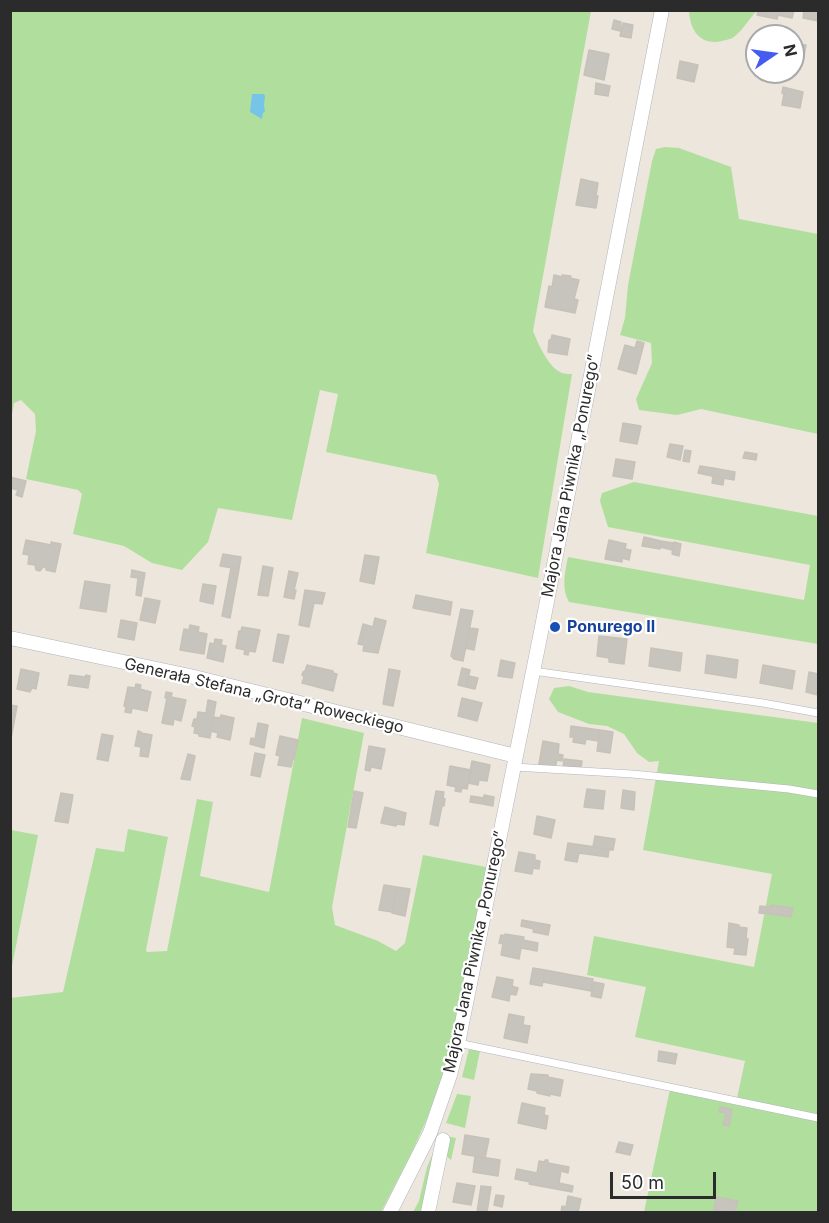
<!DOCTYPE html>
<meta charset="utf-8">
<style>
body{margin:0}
#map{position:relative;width:829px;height:1223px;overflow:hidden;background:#ece6dd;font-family:Inter,sans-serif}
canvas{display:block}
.frame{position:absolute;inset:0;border:12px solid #2b2b2b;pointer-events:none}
.north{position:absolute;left:745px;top:24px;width:60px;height:60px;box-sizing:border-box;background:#fff;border:2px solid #aaa;border-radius:50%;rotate:77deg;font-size:16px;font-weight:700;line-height:24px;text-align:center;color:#2b2b2b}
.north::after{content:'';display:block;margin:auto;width:21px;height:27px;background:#465cf0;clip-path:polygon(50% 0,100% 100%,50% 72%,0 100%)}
.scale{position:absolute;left:610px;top:1172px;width:106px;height:27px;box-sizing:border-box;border:3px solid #2b2b2b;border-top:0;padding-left:8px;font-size:18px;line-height:21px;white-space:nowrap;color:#2b2b2b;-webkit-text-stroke:4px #fff;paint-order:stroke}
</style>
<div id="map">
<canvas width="829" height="1223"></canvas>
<div class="frame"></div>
<div class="north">N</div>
<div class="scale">50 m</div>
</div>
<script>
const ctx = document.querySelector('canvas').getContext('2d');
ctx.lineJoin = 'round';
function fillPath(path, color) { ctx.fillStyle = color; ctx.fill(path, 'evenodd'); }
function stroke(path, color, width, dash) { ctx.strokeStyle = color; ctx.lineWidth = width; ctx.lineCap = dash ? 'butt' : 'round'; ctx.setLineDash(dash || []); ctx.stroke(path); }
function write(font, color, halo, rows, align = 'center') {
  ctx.font = font + ' Inter,sans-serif'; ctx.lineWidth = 4.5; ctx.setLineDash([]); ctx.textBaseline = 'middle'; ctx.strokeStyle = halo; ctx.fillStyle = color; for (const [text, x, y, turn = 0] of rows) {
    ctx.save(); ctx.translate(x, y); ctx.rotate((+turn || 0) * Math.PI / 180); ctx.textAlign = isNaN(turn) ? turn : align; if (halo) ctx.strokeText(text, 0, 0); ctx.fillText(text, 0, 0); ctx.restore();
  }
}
fillPath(new Path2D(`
 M11,11H591L533,331C538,344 549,368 562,373C566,374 569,374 572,374L538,578L426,553L439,484L436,475L326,452L338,394L320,390L292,520L218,508L208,542L182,570L152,563L124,546L73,534L82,494L78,490L26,479L36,431L35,414L21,400L14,403L11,419Z
 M689,11V10L757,11C749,18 744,29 735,36C732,39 726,40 722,41C700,46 690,30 689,11Z
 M665,147L679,148L731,167L739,219L818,234V434L701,409L677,415L639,410L636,399L652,363L651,343L620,335L625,318L628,285L652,161L656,149Z
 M634,482L818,516V644L569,602C561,588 565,572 568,557L804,600L810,565L608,527L600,501L602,493Z
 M569,686L588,692L818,723V1212H644L670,1089L736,1103L745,1061L635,1037L646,987L587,975L594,936L754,967L772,874L643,850L659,761L649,762L637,753L624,734L607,726L589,724L558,712L549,699L554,688Z
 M302,718L364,733L332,907L335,925L378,941L396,951L405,943L423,855L486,867L487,869L462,997L445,1069L426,1121L410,1156L381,1212H11L10,998L63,992L96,848L124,852L128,829L168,837L146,950L147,952L167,951L197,799L213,802L200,876L269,892Z
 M11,830L38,835L11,971L10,830Z
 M469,1049L480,1051L474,1080L462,1077Z
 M457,1094L471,1096L465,1128L446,1123Z
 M441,1135L456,1138L451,1160L445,1155L422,1212H413L419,1201L427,1167Z`), '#b0df9d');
fillPath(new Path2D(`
 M252,94H264L265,96L264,105L265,111L263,113L262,119L250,112Z`), '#76c4e8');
const building = new Path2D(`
 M758,10H794L792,18L778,15L777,19L757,15Z
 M804,10H818V21L803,18Z
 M614,20L621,22L620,31L612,29Z
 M623,23L633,25L631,38L620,36Z
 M793,43L806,45L802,65L793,63Z
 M589,50L609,54L604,80L584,75Z
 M680,61L698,65L694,82L677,78Z
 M596,83L610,86L608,96L595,94Z
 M783,87L803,92L800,108L782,105L784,94L782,93Z
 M581,179L598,183L596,196H598L596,208L576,205Z
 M554,275L562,277V275L571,276L570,278L579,280L574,299L578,300L575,313L545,307L549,286L552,287Z
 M552,335L570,339L567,355L548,352L549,340H551Z
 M637,341L644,343L636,374L618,369L625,345L635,348Z
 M623,423L641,426L637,444L620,441Z
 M670,444L683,446L680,460L667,457Z
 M685,450L691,451L689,462L683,461Z
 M745,452L757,454L756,460L743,458Z
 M616,459L635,462L632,479L613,476Z
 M700,466L713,468L712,476L698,473Z
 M713,468L735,472L734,480L712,476Z
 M713,476L724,478L723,485L712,483Z
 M10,477L26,481L22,497L16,495L18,490L10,488Z
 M644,537L661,541L660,549L642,546Z
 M26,540L51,545V542L61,544L55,572L46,570V567H43L40,571L36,570L35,565L28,564L29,555L23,554Z
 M609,540L626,544L625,549L631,550L629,560L622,558V562L605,559Z
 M661,541L674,543L672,550L660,547Z
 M674,542L681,544L679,556L672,554Z
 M223,554L241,557L239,569L220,566Z
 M365,555L379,557L374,584L360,581Z
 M263,566L273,568L268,596L258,595Z
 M231,568L239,569L230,618L222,616Z
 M132,570L145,573L141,596L136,595L138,578L131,577Z
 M289,571L298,573L294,590H296L294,599L284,597Z
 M85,581L110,585L106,612L80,608Z
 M203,584L216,586L213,604L200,601Z
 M305,590L325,593L322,604L314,603L309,627L299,625Z
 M416,595L452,602L450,615L413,608Z
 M145,598L160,601L155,623L140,620Z
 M461,609L473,611L463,661L454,659L451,656Z
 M375,618L386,621L378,653L363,651L364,645L358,644L363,624L373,627Z
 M121,620L137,623L134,640L118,637Z
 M190,625L199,627L198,632L207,634L204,654L180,650L184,629L189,630Z
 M242,627L260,630L255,652L249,651L248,655L244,654L245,650L236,648L239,631H241Z
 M470,628L478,629L474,650L465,648Z
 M278,634L289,636L283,663L273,661Z
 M599,636L627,639L624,664L609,662V658L597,656Z
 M215,639L222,640L221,645L226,646L223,662L207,658L210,643L214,644Z
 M651,648L682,653L680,671L649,666Z
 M707,655L738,660L736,678L705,673Z
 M501,660L515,663L512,678L498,676Z
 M307,665L333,671V673L337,674L333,691L302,683L304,677L302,675L303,672L305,671Z
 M763,665L795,671L792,689L760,683Z
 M462,668L470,670L466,687L458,685Z
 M21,669L39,673L36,689L32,688L30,692L17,689Z
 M389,669L400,671L393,706L383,704Z
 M809,672L818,674V695L806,692Z
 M70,675L85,677L86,675L90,676L88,688L68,685Z
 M469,676L478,678L475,689L466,687Z
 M136,684L141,685L140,689L151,692L147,711L132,708L131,713L125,712L126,707L124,706L128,687L135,688Z
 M166,692L172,693L171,697L186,700L181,721L174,719L173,725L162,723L167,698H165Z
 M462,698L482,703L477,721L458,716Z
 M208,700L216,702L210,738L199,736V734L194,733L195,727L192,726L194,719H197L198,712L206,713Z
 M10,705L17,706L11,739H10Z
 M221,715L234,718L230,740L217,737L218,733L211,731L214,717L220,718Z
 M258,723L268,725L264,748L250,744L251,738L255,739Z
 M571,726L600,730L598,741L586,739L585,744L573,742L574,737H570Z
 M600,730L613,732L610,753L597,751Z
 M138,731L141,732V733L152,735L148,757L140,756L141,747L135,746Z
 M102,734L113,736L108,761L97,759Z
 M280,736L298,740L294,759H293L291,767L278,765L280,756L276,755Z
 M543,741L559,744L558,754L563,755L562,761L557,760L555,768L539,764Z
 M369,746L385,749L381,769L371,767L370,771L365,770Z
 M255,753L265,755L260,777L251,775Z
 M188,754L195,756L190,780L181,779Z
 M564,759L582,761L581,769L563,768Z
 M472,761L490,765L487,781L479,780L478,785L468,783Z
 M450,766L471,770L467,789L462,788L461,792L455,791L456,787L447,785Z
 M587,789L605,791L603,809L584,807Z
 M623,790L635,792L634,810L621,808Z
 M354,791L363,793L356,828L348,827Z
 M436,791L444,792L443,798L445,799L444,806H442L438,826L430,824Z
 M61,793L73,795L68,823L55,821Z
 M484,795L494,797L493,806L483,804Z
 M471,796L484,798L483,804L470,802Z
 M385,807L406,813L404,825L397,824L396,826L381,823Z
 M537,816L555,820L551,838L534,834Z
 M595,836L615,839L613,850L593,847Z
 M568,843L609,849L608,857L579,853L577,862L565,860Z
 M519,852L535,855V860L540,861L539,869L533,868L532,874L515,871Z
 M384,885L397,887L392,912L379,910Z
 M397,887L410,889L405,916L392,913Z
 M771,905L793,908L791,917L769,914Z
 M760,906L770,907L769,914L759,913Z
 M522,920L550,925L548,935L533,932L534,929L521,926Z
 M729,923L739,925V927L747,928L746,938L748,939L746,955L734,954L735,948L727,947Z
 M505,934L524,937L523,940L538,943L537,951L521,948L519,959L501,955L503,944L499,943L501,935L505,936Z
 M533,968L545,970L542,986L530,984Z
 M545,970L593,979L591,991L543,982Z
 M497,977L513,980L512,986L518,988L516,995L510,994L509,1001L492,997Z
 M594,982L604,984L601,998L591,996Z
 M509,1014L524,1017L523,1025L530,1026L527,1043L504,1038Z
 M659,1051L677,1054L675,1064L658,1061Z
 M531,1074L548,1075V1077L563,1080L560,1096L550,1094V1096L537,1093V1091L528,1089Z
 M522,1103L545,1108L544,1115L548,1116L546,1129L518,1123Z
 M720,1107L732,1109L729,1126L723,1125L726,1113L719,1112Z
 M465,1135L489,1139L485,1158L462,1154Z
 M619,1142L633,1145L630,1155L616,1152Z
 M475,1156L500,1160L498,1176L473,1172Z
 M545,1160H548V1163L569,1167L568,1173L561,1171L559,1183L573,1186L572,1192L529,1184L530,1182L515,1179L517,1169L537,1173L539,1161L545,1162Z
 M457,1183L475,1186L471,1205L453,1202Z
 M481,1186L491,1187L487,1212H477Z
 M496,1195L504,1196L502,1207L494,1205Z
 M568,1196L581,1199L578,1212H561L562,1206L566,1207Z
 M716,1197L738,1201L735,1212L714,1210Z`);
fillPath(building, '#c7c3bd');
stroke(building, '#c7c2b7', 1.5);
const lane = new Path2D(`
 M533,671L763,703L818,713
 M514,767L632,774L789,789L818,794
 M458,1043L818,1118`);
const street = new Path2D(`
 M10,638L190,676L516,756
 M390,1212L430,1133L450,1075L458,1043L541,632L662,10
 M428,1212L443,1140`);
stroke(lane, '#b1b3bd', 8);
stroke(street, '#b1b3bd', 15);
stroke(lane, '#fff', 7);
stroke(street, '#fff', 14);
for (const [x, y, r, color] of [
 [555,627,6,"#1a4fb4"]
]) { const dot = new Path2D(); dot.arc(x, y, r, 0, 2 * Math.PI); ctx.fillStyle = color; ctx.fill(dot); stroke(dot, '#fff', 2); }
write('16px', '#2b2b2b', '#fff', [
 ["Majora Jana Piwnika „Ponurego”",571,476,-79],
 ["Generała Stefana „Grota” Roweckiego",264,696,13],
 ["Majora Jana Piwnika „Ponurego”",475,952,-78]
]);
write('bold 16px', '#164399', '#fff', [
 ["Ponurego II",567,627]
], 'left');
</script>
